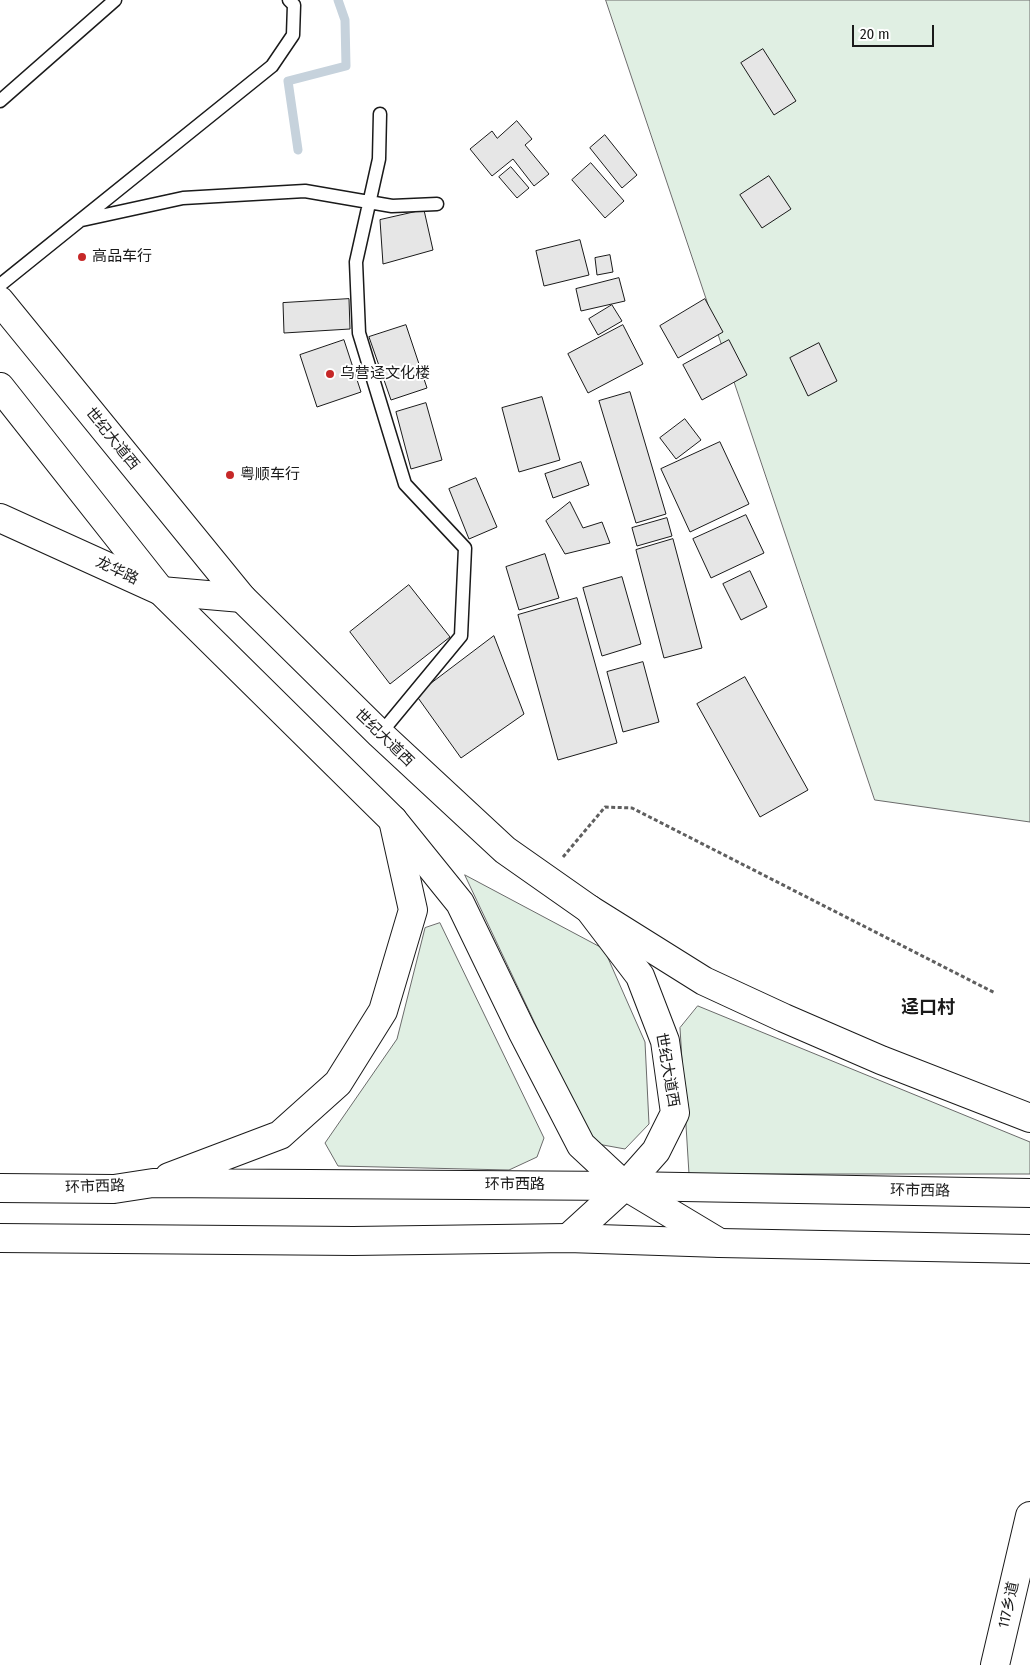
<!DOCTYPE html>
<meta charset="utf-8">
<style>
body{margin:0}
#map{position:relative;width:1030px;height:1665px;overflow:hidden;background:#fff;font-family:"Fira Sans Condensed",sans-serif}
canvas{display:block}
.scale{position:absolute;left:852px;top:25px;width:82px;height:22px;box-sizing:border-box;border:2px solid #1a1a1a;border-top:0;padding-left:6px;font-size:15px;line-height:18px;white-space:nowrap;color:#1a1a1a;-webkit-text-stroke:4px #fff;paint-order:stroke}
</style>
<div id="map">
<canvas width="1030" height="1665"></canvas>
<div class="scale">20 m</div>
</div>
<script>
const ctx = document.querySelector('canvas').getContext('2d');
ctx.lineJoin = 'round';
function fillPath(path, color) { ctx.fillStyle = color; ctx.fill(path, 'evenodd'); }
function stroke(path, color, width, dash) { ctx.strokeStyle = color; ctx.lineWidth = width; ctx.lineCap = dash ? 'butt' : 'round'; ctx.setLineDash(dash || []); ctx.stroke(path); }
function write(font, color, halo, rows, align = 'center') {
  ctx.font = font + ' "Fira Sans Condensed","Noto Sans SC",sans-serif'; ctx.lineWidth = 4; ctx.setLineDash([]); ctx.textBaseline = 'middle'; ctx.strokeStyle = halo; ctx.fillStyle = color; for (const [text, x, y, turn = 0] of rows) {
    ctx.save(); ctx.translate(x, y); ctx.rotate((+turn || 0) * Math.PI / 180); ctx.textAlign = isNaN(turn) ? turn : align; if (halo) ctx.strokeText(text, 0, 0); ctx.fillText(text, 0, 0); ctx.restore();
  }
}
const green = new Path2D(`
 M606,0H1030V822L875,800Z
 M465,875L604,949L645,1042L649,1124L625,1149L592,1143Z
 M440,923L544,1138L537,1157L509,1170L338,1166L325,1143L397,1039L425,928Z
 M698,1006L1030,1142V1174H689L680,1028Z`);
fillPath(green, '#e0efe3');
stroke(green, '#6a6a6a', 1);
stroke(new Path2D(`
 M298,150L288,81L346,66L345,20L338,0`), '#c6d2dc', 9);
const building = new Path2D(`
 M763,49L796,101L774,115L741,63Z
 M517,121L532,139L525,145L549,174L534,186L513,159L492,176L470,149L492,131L497,138Z
 M605,135L637,175L622,188L590,148Z
 M591,163L624,201L605,218L572,180Z
 M511,167L529,188L517,198L499,177Z
 M769,176L791,209L762,228L740,195Z
 M424,210L433,250L383,264L380,220Z
 M580,240L589,275L544,286L536,251Z
 M610,255L613,272L597,275L595,258Z
 M619,278L625,301L581,311L576,289Z
 M349,299L350,329L284,333L283,303Z
 M705,299L723,332L678,358L660,326Z
 M612,305L622,321L598,335L589,319Z
 M406,325L427,388L391,400L369,337Z
 M623,325L643,364L588,393L568,354Z
 M344,340L361,392L317,407L300,355Z
 M729,340L747,375L702,400L683,365Z
 M819,343L837,381L808,396L790,358Z
 M630,392L666,514L636,523L599,401Z
 M542,397L560,460L519,472L502,408Z
 M426,403L442,460L411,469L396,412Z
 M685,419L701,440L676,459L660,438Z
 M720,442L749,504L690,532L661,469Z
 M581,462L589,485L553,498L545,474Z
 M476,478L497,527L469,539L449,489Z
 M570,502L583,528L602,522L610,543L565,554L546,521Z
 M746,515L764,553L711,578L693,539Z
 M667,518L672,536L637,546L632,528Z
 M673,539L702,648L664,658L636,550Z
 M545,554L559,598L519,610L506,567Z
 M750,571L767,607L741,620L723,584Z
 M622,577L641,644L602,656L583,588Z
 M409,585L450,637L390,684L350,632Z
 M577,598L617,743L558,760L518,615Z
 M494,636L524,714L461,758L416,695Z
 M643,662L659,722L623,732L607,672Z
 M745,677L808,790L760,817L697,704Z`);
fillPath(building, '#e6e6e6');
stroke(building, '#1a1a1a', 1);
const service = new Path2D(`
 M0,101L115,0
 M82,220L183,198L305,191L392,206L437,204
 M0,285L272,66L293,35L294,5L289,0
 M380,734L461,636L465,548L405,484L359,333L356,262L379,159L380,114`);
const tertiary = new Path2D(`
 M0,518L161,591L242,598
 M995,1665L1030,1516`);
const primary = new Path2D(`
 M0,301L242,598L380,734L505,850L589,909L640,976L665,1041L675,1113L656,1151L625,1186L568,1238
 M0,387L161,591L393,820L460,903L522,1031L581,1145L625,1186L720,1243`);
const trunk = new Path2D(`
 M589,909L704,981L784,1018L881,1060L1030,1118
 M169,1177L280,1135L338,1083L383,1011L413,910L393,820
 M0,1188L114,1189L153,1183L625,1186L1030,1193
 M0,1238L353,1241L568,1238L720,1243L1030,1249`);
stroke(service, '#1a1a1a', 15);
stroke(tertiary, '#1a1a1a', 30);
stroke(primary, '#1a1a1a', 30);
stroke(trunk, '#1a1a1a', 30);
stroke(new Path2D(`
 M563,857L605,807L632,808L995,993`), '#5f5f5f', 3, [4, 2.5]);
stroke(service, '#fff', 12);
stroke(tertiary, '#fff', 28);
stroke(primary, '#fff', 28);
stroke(trunk, '#fff', 28);
for (const [x, y, r, color] of [
 [82,257,5,"#c62828"],
 [330,374,5,"#c62828"],
 [230,475,5,"#c62828"]
]) { const dot = new Path2D(); dot.arc(x, y, r, 0, 2 * Math.PI); ctx.fillStyle = color; ctx.fill(dot); stroke(dot, '#fff', 2); }
write('15px', '#1a1a1a', '#fff', [
 ["高品车行",92,257],
 ["乌营迳文化楼",340,374],
 ["粤顺车行",240,475]
], 'left');
write('15px', '#1a1a1a', '#fff', [
 ["世纪大道西",112,439,51],
 ["龙华路",117,571,25],
 ["世纪大道西",384,738,44],
 ["世纪大道西",667,1070,80],
 ["环市西路",515,1185],
 ["环市西路",95,1187,-2],
 ["环市西路",920,1191,1],
 ["117乡道",1009,1605,-77]
]);
write('bold 18px', '#1a1a1a', '#fff', [
 ["迳口村",928,1008]
]);
</script>
